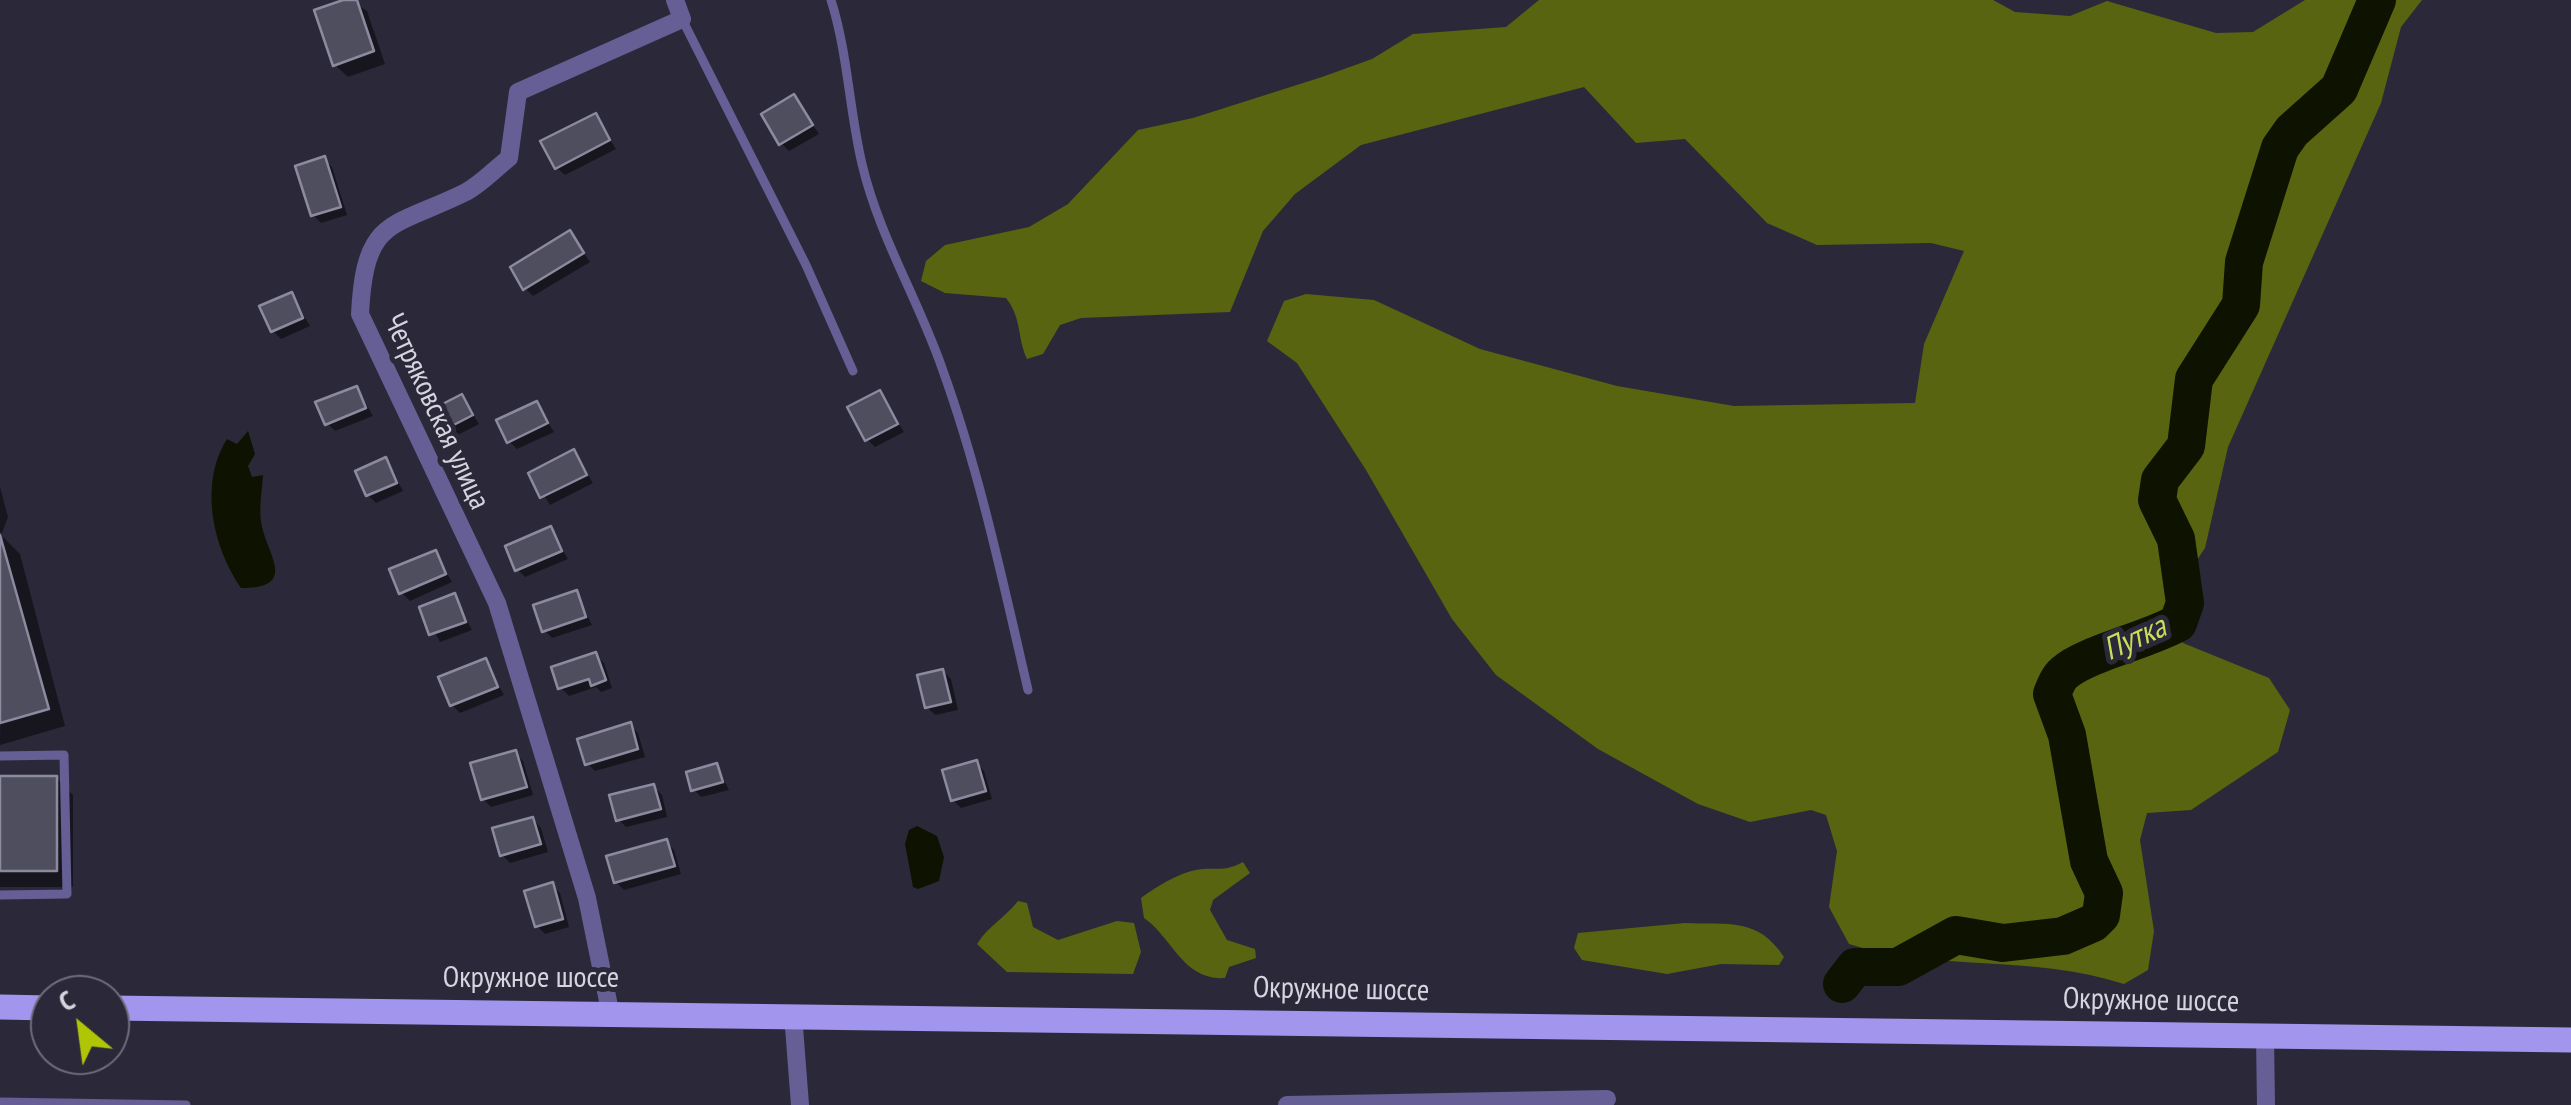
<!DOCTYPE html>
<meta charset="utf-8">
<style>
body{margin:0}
#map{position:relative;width:2571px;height:1105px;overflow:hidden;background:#2b2939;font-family:"PT Sans Narrow",sans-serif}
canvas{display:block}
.north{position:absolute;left:30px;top:975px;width:100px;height:100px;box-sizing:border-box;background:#2b2939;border:2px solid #6f6d7b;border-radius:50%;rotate:331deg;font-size:28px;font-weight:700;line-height:40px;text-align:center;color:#d5d4df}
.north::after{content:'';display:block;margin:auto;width:35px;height:45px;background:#afc505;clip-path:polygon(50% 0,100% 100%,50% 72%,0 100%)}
</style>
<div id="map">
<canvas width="2571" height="1105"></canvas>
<div class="north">С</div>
</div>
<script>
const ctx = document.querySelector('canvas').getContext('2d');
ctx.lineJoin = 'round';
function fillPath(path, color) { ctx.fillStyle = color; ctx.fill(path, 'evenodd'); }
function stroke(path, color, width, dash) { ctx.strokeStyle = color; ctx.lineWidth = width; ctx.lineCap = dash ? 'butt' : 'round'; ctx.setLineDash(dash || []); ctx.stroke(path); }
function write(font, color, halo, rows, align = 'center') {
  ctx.font = font + ' "PT Sans Narrow",sans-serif'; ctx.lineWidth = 10; ctx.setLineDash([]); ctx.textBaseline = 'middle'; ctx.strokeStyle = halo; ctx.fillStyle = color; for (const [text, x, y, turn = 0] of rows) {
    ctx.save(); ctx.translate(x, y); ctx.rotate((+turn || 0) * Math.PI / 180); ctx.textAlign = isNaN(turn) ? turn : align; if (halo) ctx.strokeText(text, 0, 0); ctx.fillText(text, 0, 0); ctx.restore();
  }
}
fillPath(new Path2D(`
 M1539,0H1993L2015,12L2070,16L2107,1L2216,33L2253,32L2305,0H2422L2401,27L2381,103L2228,447L2205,548L2167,605L2183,643L2269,678L2290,710L2278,752L2191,810L2147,813L2140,840L2154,931L2148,970L2124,984C2031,954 1937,972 1849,944L1829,907L1837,851L1826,815L1811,810L1750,822L1698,804L1598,749L1496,675L1452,619L1366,470L1297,363L1267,341L1284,301L1306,294L1374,300L1480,349L1617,386L1734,406L1915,403L1924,344L1964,251L1931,243L1817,245L1767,223L1685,139L1636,143L1584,87L1361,145L1295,194L1263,231L1230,312L1081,318L1060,325L1043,354L1027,359C1017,337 1022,318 1006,298L945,293L921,281L926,261L945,245L1029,227L1068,204L1138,130L1193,118L1322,77L1372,59L1413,34L1506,27Z
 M1243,862L1250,873L1213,900L1210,910L1227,940L1255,949L1256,958L1229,967L1225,978C1183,981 1172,937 1144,918L1141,898C1159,885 1181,871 1203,869C1221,868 1226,871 1243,862Z
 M1018,901L1027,903L1033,927L1058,940L1117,921L1134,923L1141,952L1133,974L1007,972L977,944C988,926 1005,918 1018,901Z
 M1685,923C1728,925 1758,917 1784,957L1779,965L1721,964L1667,974L1582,960L1574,948L1578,933Z`), '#596410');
fillPath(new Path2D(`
 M248,431L255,454L248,466L252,477L263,475C262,490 259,507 261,522C266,554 300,588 241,588C212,546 199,483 227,439L237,444Z
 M917,826L937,836L944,857L939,881L918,889L913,887L905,844L909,830Z`), '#0e1200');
fillPath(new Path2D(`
 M350,0L367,11L385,64L348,77L335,65Z
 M794,97L819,134L789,151L781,143Z
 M595,116L616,149L565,175L557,168Z
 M324,159L332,167L347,215L321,223L313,215Z
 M570,233L590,262L533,296L525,288Z
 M291,295L310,326L281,339L273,331Z
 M357,388L373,416L335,431L327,423Z
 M879,393L904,432L875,447L867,439Z
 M462,397L479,424L446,441L438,433Z
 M536,404L554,432L517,449L509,441Z
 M573,452L593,483L550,505L531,474Z
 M386,460L403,491L376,503L368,495Z
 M0,487L8,517L2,533L0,532Z
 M550,529L568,559L525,577L517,569Z
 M3,537L20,554L65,726L0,745Z
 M435,553L452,582L410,601L402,593Z
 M576,593L592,625L552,638L544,630Z
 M454,596L472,630L440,642L422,608Z
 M596,655L604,663L612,688L601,692L596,687L569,696L561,688Z
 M485,661L504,695L460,713L452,705Z
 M943,671L951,679L958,710L935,715L927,707Z
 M630,725L638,733L645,757L595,771L587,763Z
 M515,753L523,761L533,795L491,807L483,799Z
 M976,763L984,771L992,799L961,808L953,800Z
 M717,766L729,790L701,797L693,789Z
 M0,778H56L73,795V887H0Z
 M654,787L662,795L667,817L626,827L618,819Z
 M533,820L541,828L548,852L510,863L502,855Z
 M666,842L674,850L681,874L624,890L616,882Z
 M552,885L560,893L569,927L545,934L537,926Z`), '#0007');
stroke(new Path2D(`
 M1842,984L1855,967H1898L1956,935L2003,943L2063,936L2093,923L2101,915L2104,893L2089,861L2067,735L2052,694C2055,687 2058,678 2064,673C2085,654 2148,640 2178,623L2185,603L2176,539L2157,500L2160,480L2186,446L2194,379L2241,305L2244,262L2280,148L2292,131L2339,89L2377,0`), '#0e1200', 38);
const building = new Path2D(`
 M343,0H357L374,51L333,66L314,10Z
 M794,94L813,125L779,145L761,114Z
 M596,113L610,140L555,169L540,141Z
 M325,156L341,207L311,216L295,166Z
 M570,230L584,253L523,290L510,267Z
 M292,292L303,318L271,332L259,306Z
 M357,386L366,408L325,425L315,402Z
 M880,390L898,424L865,441L847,407Z
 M462,394L473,415L436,434L425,413Z
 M537,401L548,423L507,443L496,420Z
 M574,449L587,475L540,498L528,473Z
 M386,457L397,483L366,496L355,471Z
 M551,526L562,551L515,571L505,546Z
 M0,535L49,709L0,723Z
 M436,550L446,574L399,594L389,569Z
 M577,590L586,617L542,632L533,605Z
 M455,593L466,622L429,635L419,607Z
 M596,652L606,680L591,686L589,679L558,689L551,667Z
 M486,658L498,687L450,706L438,677Z
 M943,669L951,702L925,708L917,675Z
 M631,722L638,749L585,765L577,739Z
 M516,750L527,787L481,800L470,763Z
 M977,760L986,791L951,801L942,770Z
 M717,763L723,782L691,791L686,772Z
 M0,776H57V871H0Z
 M654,784L661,809L616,821L609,795Z
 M533,817L541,844L500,856L492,828Z
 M667,839L675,866L614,883L606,856Z
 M553,882L563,919L535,927L524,891Z`);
fillPath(building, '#4f4e5f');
stroke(building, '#8c8a9e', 2.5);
stroke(new Path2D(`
 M831,0C848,54 849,109 862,164C879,236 918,299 942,368C980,473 1003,582 1028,690
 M682,19L806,265L853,371
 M0,756L64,755L67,894L0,895
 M0,1102L186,1105`), '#665f95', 9);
stroke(new Path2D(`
 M610,1011L587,898L497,603L360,314C365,216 391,229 466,192C481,184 495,169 509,158L518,92L682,19L675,0
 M793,1014L800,1105
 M2265,1036L2266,1105
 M1287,1105L1607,1099`), '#665f95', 18);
stroke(new Path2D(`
 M0,1007L50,1008
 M110,1008L2571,1040`), '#a195ee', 25);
write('30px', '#d5d4df', '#2b2939', [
 ["Четряковская улица",436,412,65],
 ["Окружное шоссе",531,978],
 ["Окружное шоссе",1341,990,1],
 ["Окружное шоссе",2151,1001,1]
]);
write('italic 32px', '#cadf59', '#2b2939', [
 ["Путка",2135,639,-24]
]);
</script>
